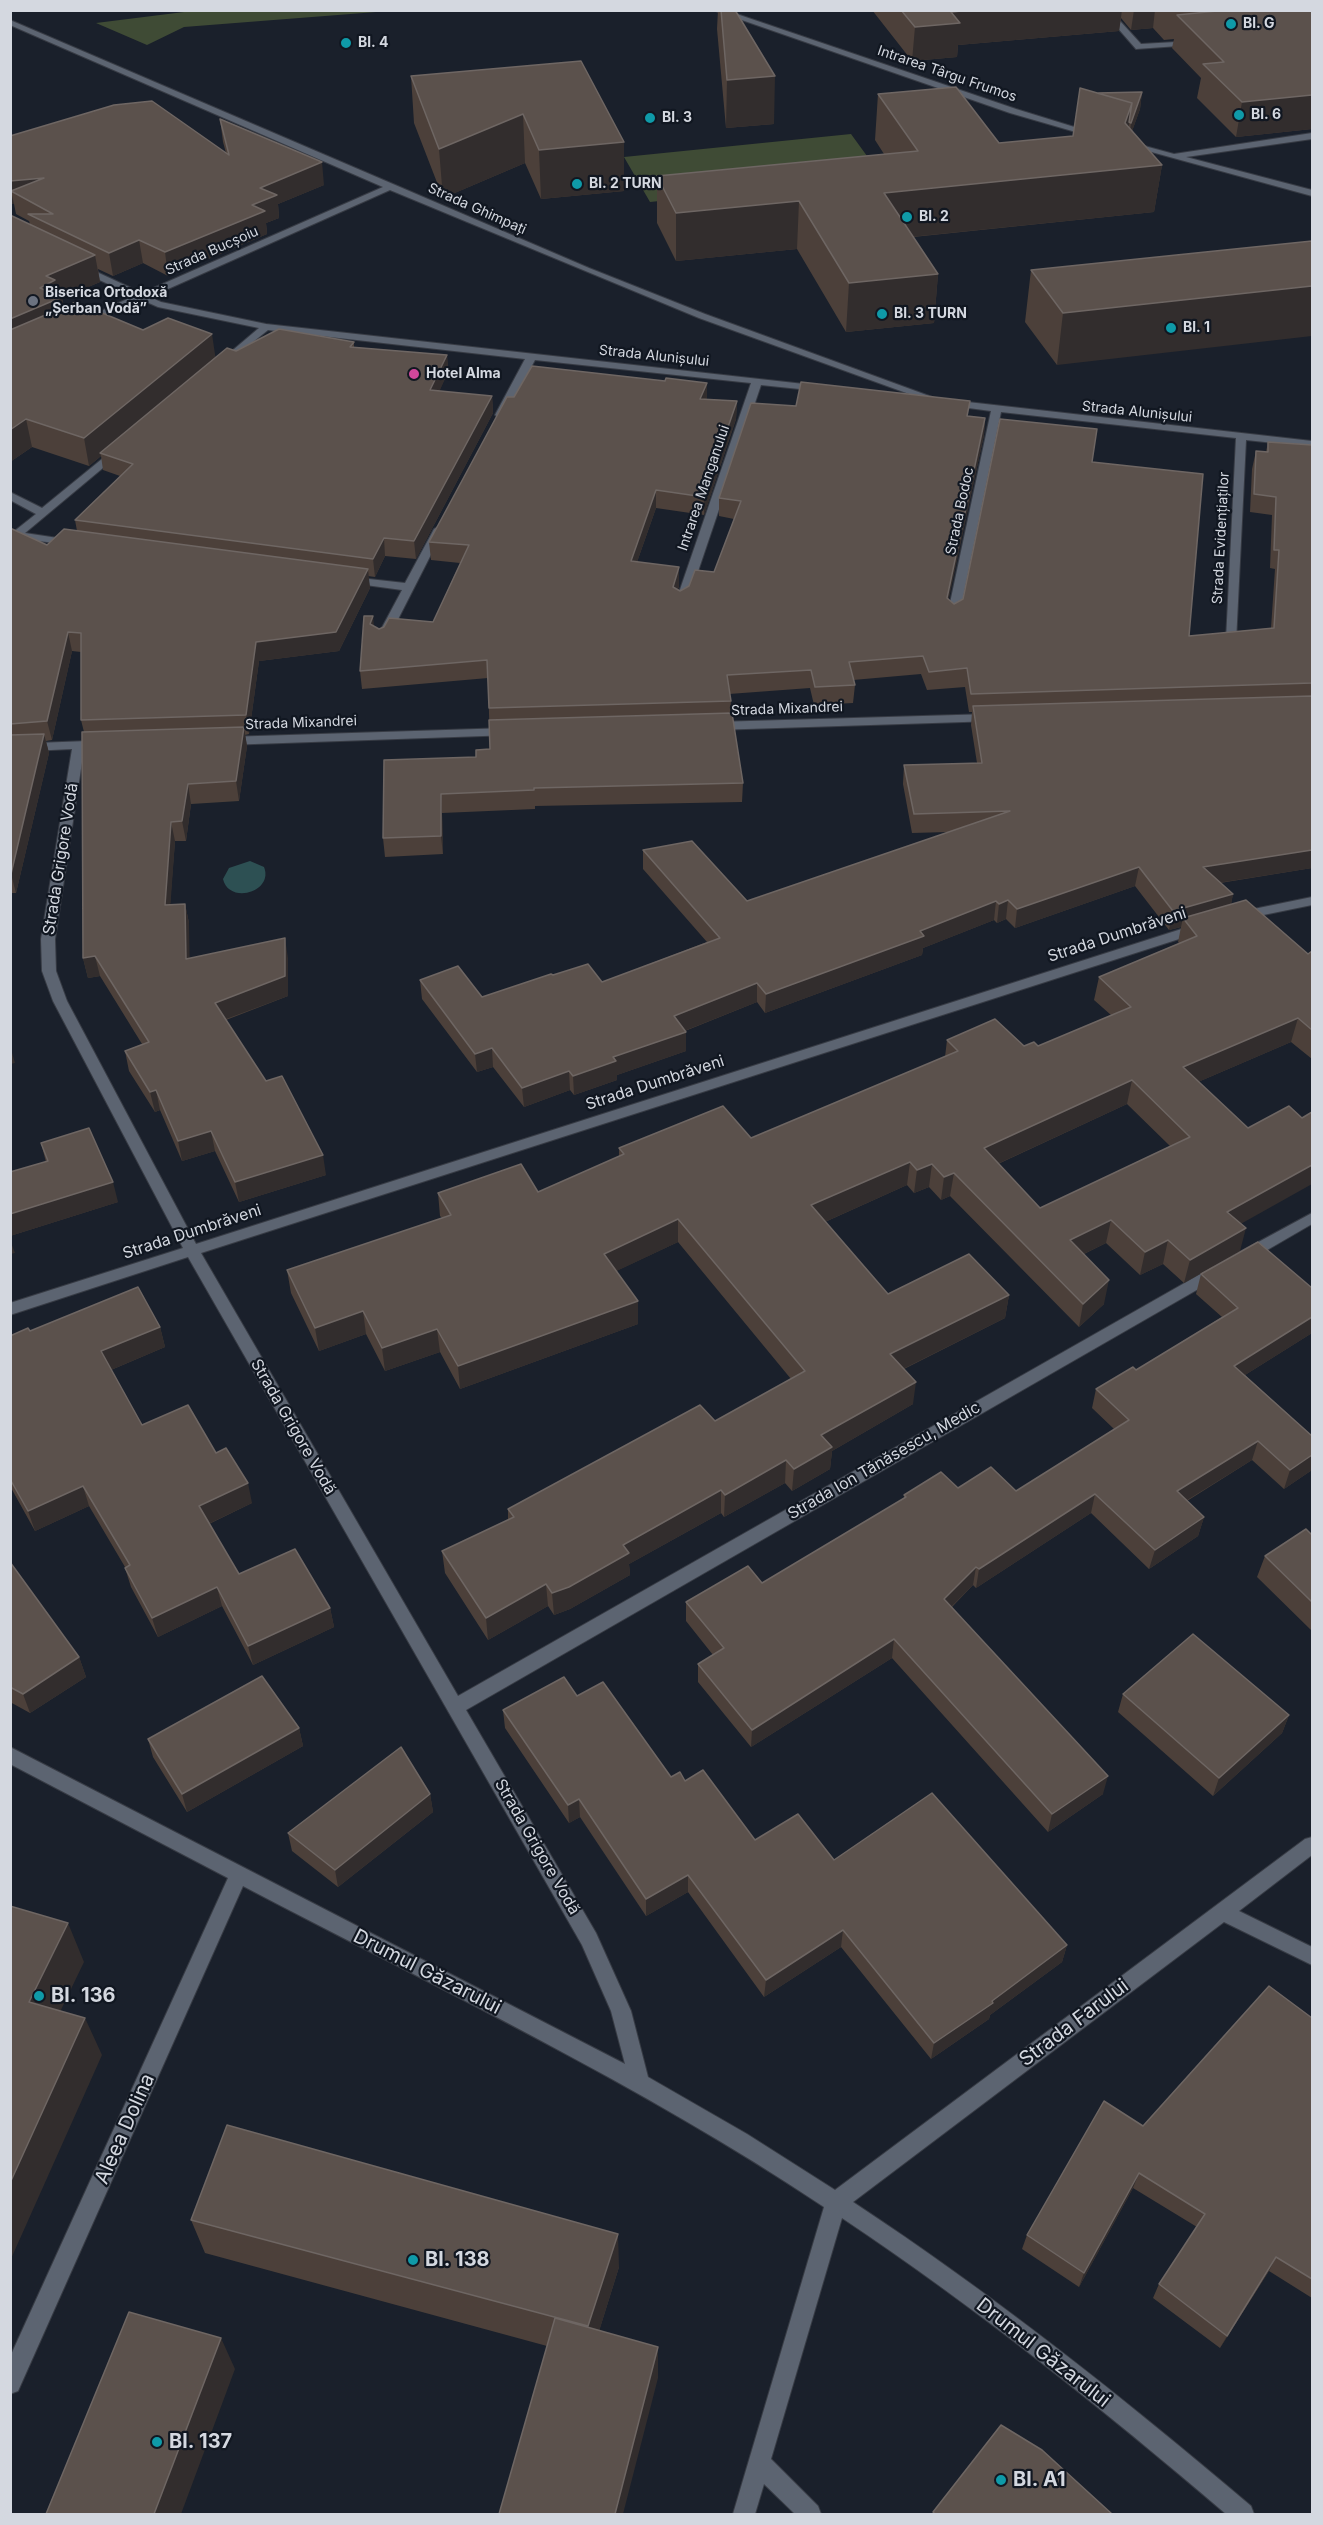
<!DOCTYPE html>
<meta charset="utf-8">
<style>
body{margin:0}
#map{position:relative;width:1323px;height:2525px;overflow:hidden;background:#1a202b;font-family:Inter,sans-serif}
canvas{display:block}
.frame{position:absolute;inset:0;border:12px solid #d4d8e0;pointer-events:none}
</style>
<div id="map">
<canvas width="1323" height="2525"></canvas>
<div class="frame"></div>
</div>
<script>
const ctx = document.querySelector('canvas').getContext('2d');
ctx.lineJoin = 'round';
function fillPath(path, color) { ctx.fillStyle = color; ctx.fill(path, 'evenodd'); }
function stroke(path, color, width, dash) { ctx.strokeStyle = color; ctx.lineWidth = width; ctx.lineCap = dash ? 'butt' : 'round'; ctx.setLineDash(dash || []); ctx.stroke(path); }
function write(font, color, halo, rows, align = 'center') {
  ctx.font = font + ' Inter,sans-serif'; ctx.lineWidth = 4.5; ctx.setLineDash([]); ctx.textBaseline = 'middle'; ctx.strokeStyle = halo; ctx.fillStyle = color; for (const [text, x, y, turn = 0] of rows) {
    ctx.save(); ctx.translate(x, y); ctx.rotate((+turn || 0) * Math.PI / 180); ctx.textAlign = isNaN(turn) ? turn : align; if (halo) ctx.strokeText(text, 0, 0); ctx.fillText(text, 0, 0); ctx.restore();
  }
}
fillPath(new Path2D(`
 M192,11V10L389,11L184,27L147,45L96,23Z
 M851,134L883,178L650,202L624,157Z`), '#3f4b35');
fillPath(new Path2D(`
 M250,861L264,867C274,892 229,905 223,879L229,868Z`), '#2d5053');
const minor = new Path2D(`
 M713,10H725L1016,109L1097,134L1093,137L1010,113Z
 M1102,10H1110L1141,44L1193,41L1197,43L1193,45L1136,49Z
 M10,20L589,268L705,314L943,401L934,403L699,318L390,190L150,297L161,302L266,324L822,386L824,388L819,391L761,385L687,604L685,606H677L675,604L751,383L535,360L505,415L500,418L495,415L525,359L268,330L223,366L218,363L220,361L259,328L158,307L142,300L87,324H81V320L134,296L80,271V267H86L142,293L383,187L10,25Z
 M1312,133V139L1186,157L1312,190V196L1126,145L1130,142L1174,154Z
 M950,400L1312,441V447L1246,440L1236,642H1228L1226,640L1236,438L1001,412L959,617L953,620L949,619L947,617L991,411L946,405V401Z
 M113,450L122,452L25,533L71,540L76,543L75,545L19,539L10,541L12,533L36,514L10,500V492L42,508Z
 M439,526L444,529L390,635L388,637H380L378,635L402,590L351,583L346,580L351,577L405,583L434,529Z
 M991,714L995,715V721L715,730L709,726L715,722Z
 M508,728L514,732L512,735L226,745L220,741L226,737Z
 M88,741L94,745L84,749L55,939L56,971L67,1001L196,1244L1194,925H1204L1206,928L1204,931L201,1253L458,1696L1211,1268H1221L1224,1272L1221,1276L466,1710L596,1933L631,2011L648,2077L747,2134L835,2190L1305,1839L1312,1837V1855L1239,1911L1312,1947V1965L1224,1922L853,2202C993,2294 1124,2398 1251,2506L1254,2514H1226C1103,2409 977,2308 842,2218L771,2459L818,2506L821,2514H795L764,2484L755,2514H733L824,2207C640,2084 439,1989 243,1886L18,2391L10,2394V2357L228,1878L10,1764V1747L625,2064L611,2011L582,1945L188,1257L10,1315V1303L183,1248L53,1001L42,971L41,939L72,749L10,752V744Z
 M1312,897V905L1239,920L1233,916L1239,912Z
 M1312,1213V1224L1250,1260H1240L1238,1256L1240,1252Z`);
stroke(minor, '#373b44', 2);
fillPath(minor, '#5c6471');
fillPath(new Path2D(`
 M718,10H735L774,124L726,128L717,29Z
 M872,10H1312V129L1236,137L1197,98L1201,78L1172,48L1174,39L1164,40L1153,28L1131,30L1121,18L1119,31L958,45L957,57L912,61Z
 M581,61L624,191L541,199L525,163L443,198L414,123L411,76Z
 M1142,92L1140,109L1132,131L1162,165L1154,212L913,237L938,274L934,323L846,332L797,249L676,261L657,223V176L884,154L875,140L878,94L999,143L1073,136L1097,93Z
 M220,119L324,185L278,204L279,218L266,223L267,234L168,276L143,263L113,276L98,269L100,282L62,298L64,308L143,330L216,357L236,351L354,342V347L447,355L448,372L439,391L492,396L493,413L416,559L385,556L375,577L368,576L370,588L339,651L259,661L249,734L245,735L247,746L239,801L191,804L186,841H175L170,904H185L189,923V958H288V996L226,1020L326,1175L239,1202L215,1151L182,1161L160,1110L155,1112L129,1071L125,1051L142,1044L100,976L88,978L83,958L84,732L81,720V652L72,651L52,740L46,741L49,753L16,893H10V528L47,545L77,531L75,520L120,476L103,470L101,456L89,466L32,447L10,462L30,224L29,221L16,214L14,204H10V136L226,153L223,142Z
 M1312,241L1057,365L1025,322L1031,270Z
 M665,381L707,383V399L737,401L736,419L704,515L656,508L637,562L679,586L678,589L680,591L714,572L734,519L719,516V498L796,406L968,416L985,418L984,435L948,599L954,604L963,599L1092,462L1189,636L1271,628L1275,569L1270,568L1272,515L1250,512L1252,469L1256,451L1266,452L1268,442L1312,445V868L1220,883L1233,894L1231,904L1308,954L1312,951V1059L1291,1042L1198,1082L1241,1224L1240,1251L1184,1283L1163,1264L1140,1275L1106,1243L1084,1254L1104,1304L1079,1327L950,1196L941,1200L929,1187L914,1193L907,1185L825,1222L888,1294L1009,1295L1005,1318L904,1369L913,1404L832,1451L830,1469L792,1491L785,1483L724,1517L721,1513L629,1564L630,1575L570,1609L554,1615L548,1606L488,1640L445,1573L442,1551L508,1520V1509L715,1421L791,1379L678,1242L616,1271L638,1324L460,1389L440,1352L385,1371L366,1334L319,1351L291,1293L287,1270L442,1218L440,1216L438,1193L538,1192L619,1156V1148L751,1138L945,1057L947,1040L1024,1046H1038L1111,1015L1094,1000L1099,977L1179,943L1178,942L1181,927L1169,930L1135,886L1015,928L1006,919L997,923L994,920L923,948L922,955L765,1013L757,1002L685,1031L686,1032V1051L617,1075V1080L574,1095L570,1090L524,1107L493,1067L477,1072L422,999L420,980L482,997L553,975L602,982L707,942L643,869V850L747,901L948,832L912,833L903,784L904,765L977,763L971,725L972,712H969L965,687L927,690L921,674L853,680L855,685L853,703L814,705L810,688L729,694L731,701L730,713L743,783L742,802L535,806V809L442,813L443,854L385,857L383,838L476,757L490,749L488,678L362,689L360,671L374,627L379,629L433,622L460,563L431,560L429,542L514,397ZM1127,1104L1170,1146L1040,1208L998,1164Z
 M41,1143L118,1202L10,1236V1172L46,1162Z
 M1201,1274L1312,1333L1245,1375L1312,1436V1470L1284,1489L1252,1460L1187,1501L1204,1517L1198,1536L1149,1569L1091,1513L976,1588L973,1585L952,1607L1103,1794L1048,1832L892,1658L751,1747L698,1682V1664L713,1655L686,1621V1602L762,1583L904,1498V1495L958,1488L1016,1491L1114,1429L1092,1408L1096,1389L1136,1370L1222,1317L1196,1294Z
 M160,1327L165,1347L111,1370L142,1425L216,1453L252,1503L209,1524L239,1574L330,1608L334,1627L253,1665L222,1606L158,1637L131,1587L125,1568V1567L89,1506L35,1531L10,1486V1336L30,1331Z
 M1312,1535V1631L1257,1577L1265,1556Z
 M10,1562L79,1657L86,1677L30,1713L10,1702Z
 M1123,1694L1289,1715L1282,1733L1213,1796L1118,1712Z
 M577,1696L671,1777L685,1781L755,1840L834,1860L1067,1945L1062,1962L990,2015L989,2019L931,2059L841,1947L764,1997L688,1892L646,1916L580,1817L569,1823L505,1728L503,1710Z
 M299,1728L303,1746L187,1812L153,1757L148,1739Z
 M430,1794L433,1812L338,1887L292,1851L288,1833Z
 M1312,2018V2298L1269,2271L1220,2348L1153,2298L1159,2284L1197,2227L1133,2188L1079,2287L1022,2249L1027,2235L1143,2126Z
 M191,2220L619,2267L599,2331L658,2378L547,2346L205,2253Z`), '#4c403a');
fillPath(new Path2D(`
 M972,10H1122L1119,31L958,45L957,57L912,61L915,27L951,12Z
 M1134,10H1155L1153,28L1131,30Z
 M775,76L774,124L726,128L727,80Z
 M1142,92L1140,109L1129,140L1131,123Z
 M1312,95V129L1236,137L1242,102Z
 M1132,103L1126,149L1125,123Z
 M523,114L525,163L443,198L439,149Z
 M624,142V191L541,199L539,150Z
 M322,162L324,185L278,204L279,218L266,223L267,234L168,276L165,252L252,205L260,188Z
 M1162,165L1154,212L881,240L884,193Z
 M44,178L11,191L14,204H10V181Z
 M799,201L797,249L676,261V213Z
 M139,240L143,263L113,276L109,253Z
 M95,255L100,282L62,298L67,323L10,348V319L40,288L46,276Z
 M938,274L934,323L846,332L849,283Z
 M1312,286V336L1057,365L1063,313Z
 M212,334L216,361L100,453L101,456L89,466L84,438Z
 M447,355L448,372L432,408L430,390Z
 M707,383V401L700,399Z
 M492,396L493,413L416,559L414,541Z
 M737,401L736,419L704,515V497Z
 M985,418L984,435L945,617L947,598Z
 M26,419L32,447L10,462V430Z
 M656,490V508L631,579V561Z
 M384,538L385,556L375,577L373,559Z
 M679,567V586L673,605V587Z
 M368,569L370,588L339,651L259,661L249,734L246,715L256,642Z
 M373,616L375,635L370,624Z
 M68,632L72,651L52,740L47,721Z
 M244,727L247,746L239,801L236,781Z
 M44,734L49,753L16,893L11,874Z
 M188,784L191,804L186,841L182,821Z
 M441,794L442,813L443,854L441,836Z
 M171,822L175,841L169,925L165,905Z
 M1312,850V868L1199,886L1203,867Z
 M1139,867L1135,886L1015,928L1017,909Z
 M1233,894L1229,913L1183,918L1181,927L1169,930L1173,911Z
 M1008,900L1006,919L997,923L999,904Z
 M996,901L994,920L923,948L922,955L765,1013L766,994L920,931Z
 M185,904L189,923L190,978L186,959Z
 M285,938L288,958V996L218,1022L215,1003Z
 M95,956L100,976L88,978L83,958Z
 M757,983V1002L674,1035V1016Z
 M1298,1018L1291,1042L1177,1091L1183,1067Z
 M686,1032V1051L617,1075V1080L574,1095L573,1076L613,1057Z
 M10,1046L15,1063L10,1064Z
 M492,1048L493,1067L477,1072L475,1054Z
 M569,1071L570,1090L524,1107L522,1088Z
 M1132,1080L1127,1104L980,1172L984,1148Z
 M156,1090L160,1110L155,1112L150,1092Z
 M211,1131L215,1151L182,1161L178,1141Z
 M323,1155L326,1175L239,1202L235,1182Z
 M910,1162L907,1185L809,1229L811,1205Z
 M932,1164L929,1187L914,1193L917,1170Z
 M1312,1165V1184L1221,1235L1227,1212Z
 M954,1173L950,1196L941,1200L944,1177Z
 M113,1182L118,1202L10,1236V1214Z
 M678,1219V1242L604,1277V1254Z
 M1111,1220L1106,1243L1065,1263L1070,1240Z
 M1246,1228L1240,1251L1184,1283L1190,1260Z
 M10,1240L15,1253L10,1254Z
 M1168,1240L1163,1264L1140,1275L1145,1252Z
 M1109,1280L1104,1304L1079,1327L1083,1304Z
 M1009,1295L1005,1318L887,1377L890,1354Z
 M638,1301V1324L460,1389L458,1366Z
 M363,1311L366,1334L319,1351L315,1328Z
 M1312,1317V1333L1229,1385L1234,1366Z
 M160,1327L165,1347L106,1372L101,1351Z
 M437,1329L440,1352L385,1371L382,1348Z
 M916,1382L913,1404L832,1451L830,1469L792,1491L794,1469L821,1435Z
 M1258,1441L1252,1460L1171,1510L1177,1491Z
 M1312,1455V1470L1284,1489L1290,1470Z
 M786,1460L785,1483L724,1517L725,1495Z
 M248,1483L252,1503L204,1526L199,1506Z
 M83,1486L89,1506L35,1531L28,1511Z
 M721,1490V1513L629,1564L630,1575L570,1609L554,1615L552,1593L623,1545Z
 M1095,1494L1091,1513L976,1588L979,1569Z
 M1204,1517L1198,1536L1149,1569L1155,1550Z
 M976,1567L973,1585L941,1617L944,1599Z
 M546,1584L548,1606L488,1640L486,1618Z
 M217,1587L222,1606L158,1637L152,1618Z
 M330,1608L334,1627L253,1665L248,1646Z
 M894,1639L892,1658L751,1747L752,1730Z
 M79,1657L86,1677L30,1713L23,1694Z
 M1289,1715L1282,1733L1213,1796L1219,1778Z
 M299,1728L303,1746L187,1812L182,1794Z
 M1108,1776L1103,1794L1048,1832L1052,1814Z
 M430,1794L433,1812L338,1887L335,1870Z
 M579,1799L580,1817L569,1823L568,1805Z
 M688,1875V1892L646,1916V1899Z
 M68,1923L84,1962L47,2039L29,2002Z
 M843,1930L841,1947L764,1997L766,1980Z
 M1067,1945L1062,1962L990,2015L989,2019L931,2059L934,2043Z
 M85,2018L102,2055L10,2261V2183Z
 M1139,2173L1133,2188L1079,2287L1084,2273Z
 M618,2234L619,2267L591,2357L588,2326Z
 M1276,2257L1269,2271L1220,2348L1227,2336Z
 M221,2338L235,2369L181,2514H154Z
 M658,2347V2378L623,2514H615Z`), '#322d2d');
const building = new Path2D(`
 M721,10H735L775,76L727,80Z
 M901,10H972L951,12L960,23L915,27Z
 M1227,10H1312V95L1242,102L1203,64L1224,62L1177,15Z
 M581,61L624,142L539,150L523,114L439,149L411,76Z
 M956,87L999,143L1073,136L1080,88L1132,103L1125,123L1162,165L884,193L938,274L849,283L799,201L676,213L657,176L918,151L878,94Z
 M1142,92L1131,123L1129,122L1132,103L1097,93Z
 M152,101L229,155L220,119L322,162L260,188L277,195L252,205L265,211L165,252L139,240L109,253L28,214H53L11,191L44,178L10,181V136L114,105Z
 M10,215L95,255L46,276L55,280L40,288L62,297L10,319Z
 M1312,241V286L1063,313L1031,270Z
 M76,302L143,330L168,318L212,334L84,438L26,419L10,430V330Z
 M279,329L354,342L350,347L447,355L430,390L492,396L414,541L384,538L373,559L75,520L133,464L100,453L227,348L236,351Z
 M532,366L665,381L666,378L707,383L700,399L737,401L704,497L656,490L631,561L679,567L673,587L680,591L689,586L695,570L714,572L741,501L719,498L751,403L796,406L801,382L970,401L967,416L985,418L947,598L954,604L963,599L1000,419L1097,429L1092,462L1203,474L1189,636L1274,628L1279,550H1274L1276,497L1254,494L1256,451L1268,452V442L1312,445V683L971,694L967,668L929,672L923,656L849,662L855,685L815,687L811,670L727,675L731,701L489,708L487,660L360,671L364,616H373L370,624L379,629L384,627L389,618L433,622L469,545L429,542L507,397H514Z
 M10,528L47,545L64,529L368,569L336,632L256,642L246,715L81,720V633L68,632L47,721L10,724Z
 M1312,696V850L1203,867L1233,894L1173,911L1139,867L1017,909L1008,900L999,904L996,901L920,931L924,936L766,994L757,983L674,1016L686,1032L613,1057L616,1061L573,1076L569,1071L522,1088L492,1048L475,1054L420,980L458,966L482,997L551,974L553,975L588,964L602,982L720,938L643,850L692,841L747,901L1010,811L914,814L904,765L982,763L973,706Z
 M732,713L743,783L534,788V790L441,794V836L383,838L384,760L476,757V750L490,749L489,720Z
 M244,727L236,781L188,784L182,821L171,822L165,905L185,904L186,959L285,938V976L215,1003L266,1081L282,1076L323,1155L235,1182L211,1131L178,1141L156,1090L150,1092L125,1051L149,1042L95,956L83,958L82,732Z
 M44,734L11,874H10V735Z
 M1246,900L1308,954L1312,951V1030L1298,1018L1183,1067L1248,1128L1289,1106L1302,1118L1312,1112V1165L1227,1212L1246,1228L1190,1260L1168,1240L1145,1252L1111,1220L1070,1240L1109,1280L1083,1304L954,1173L944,1177L932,1164L917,1170L910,1162L811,1205L888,1294L969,1254L1009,1295L890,1354L916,1382L821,1435L832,1447L794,1469L786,1460L725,1495L721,1490L623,1545L629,1553L569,1587L552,1593L546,1584L486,1618L442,1551L514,1517L508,1509L700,1405L715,1421L805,1371L678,1219L604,1254L638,1301L458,1366L437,1329L382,1348L363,1311L315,1328L287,1270L451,1215L438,1193L521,1164L538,1192L624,1154L619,1148L723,1106L751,1138L958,1051L947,1040L995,1019L1024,1046L1034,1042L1038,1046L1131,1007L1099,977L1197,936L1183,918ZM1132,1080L1190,1137L1040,1208L984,1148Z
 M89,1128L113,1182L10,1214V1172L48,1161L41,1143Z
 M1258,1242L1312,1288V1317L1234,1366L1312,1436V1455L1290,1470L1258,1441L1177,1491L1204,1517L1155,1550L1095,1494L979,1569L976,1567L944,1599L1108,1776L1052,1814L894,1639L752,1730L698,1664L724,1648L686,1602L748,1566L762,1583L906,1497L904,1495L941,1472L958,1488L991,1467L1016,1491L1129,1420L1096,1389L1133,1367L1136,1370L1238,1308L1201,1274Z
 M138,1287L160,1327L101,1351L142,1425L188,1405L216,1453L226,1448L248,1483L199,1506L239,1574L295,1549L330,1608L248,1646L217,1587L152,1618L125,1568L130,1565L83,1486L28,1511L10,1479V1336L28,1328L30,1331Z
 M1306,1529L1312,1535V1602L1265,1556Z
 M10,1562L79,1657L23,1694L10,1687Z
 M1193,1634L1289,1715L1219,1778L1123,1694Z
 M262,1676L299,1728L182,1794L148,1739Z
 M564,1677L577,1696L603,1682L671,1777L680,1772L685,1781L703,1770L755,1840L798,1814L834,1860L932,1793L1067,1945L992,2001L993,2003L934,2043L843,1930L766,1980L688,1875L646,1899L579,1799L568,1805L503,1710Z
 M401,1747L430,1794L335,1870L288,1833Z
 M10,1906L68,1923L29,2002L85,2018L10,2183Z
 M1269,1986L1312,2018V2279L1276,2257L1227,2336L1159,2284L1205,2214L1139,2173L1084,2273L1027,2235L1104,2101L1143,2126Z
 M227,2125L618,2234L588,2326L191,2220Z
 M129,2312L221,2338L154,2514H46Z
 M555,2318L658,2347L615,2514H499Z
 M1001,2425L1042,2450L1112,2514H935L933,2512Z`);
fillPath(building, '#5b514c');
stroke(building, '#6e6663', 1.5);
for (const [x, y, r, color] of [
 [1231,24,6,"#0f9aa8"],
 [346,43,6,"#0f9aa8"],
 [1239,115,6,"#0f9aa8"],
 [650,118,6,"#0f9aa8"],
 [577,184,6,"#0f9aa8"],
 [907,217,6,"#0f9aa8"],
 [33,301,6,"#6b7280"],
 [882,314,6,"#0f9aa8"],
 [1171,328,6,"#0f9aa8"],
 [414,374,6,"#d1479c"],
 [39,1996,6,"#0f9aa8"],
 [413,2260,6,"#0f9aa8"],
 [157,2442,6,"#0f9aa8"],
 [1001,2480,6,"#0f9aa8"]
]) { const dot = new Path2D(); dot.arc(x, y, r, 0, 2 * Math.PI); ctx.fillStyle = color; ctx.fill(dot); stroke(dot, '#111721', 2); }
write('bold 14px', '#d4d8e0', '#111721', [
 ["Bl. G",1243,24],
 ["Bl. 4",358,43],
 ["Bl. 6",1251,115],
 ["Bl. 3",662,118],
 ["Bl. 2 TURN",589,184],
 ["Bl. 2",919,217],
 ["Biserica Ortodoxă",45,293],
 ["„Șerban Vodă”",45,309],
 ["Bl. 3 TURN",894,314],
 ["Bl. 1",1183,328],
 ["Hotel Alma",426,374]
], 'left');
write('14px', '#d4d8e0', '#111721', [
 ["Intrarea Târgu Frumos",947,74,19],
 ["Strada Ghimpați",477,209,24],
 ["Strada Bucșoiu",212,251,-24],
 ["Strada Alunișului",654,356,6],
 ["Strada Alunișului",1137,412,6],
 ["Intrarea Manganului",704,488,-71],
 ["Strada Bodoc",960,511,-78],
 ["Strada Evidențiaților",1221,538,-87],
 ["Strada Mixandrei",787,709,-2],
 ["Strada Mixandrei",301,723,-2]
]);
write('16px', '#d4d8e0', '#111721', [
 ["Strada Grigore Vodă",61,859,-81],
 ["Strada Dumbrăveni",1117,935,-18],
 ["Strada Dumbrăveni",655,1083,-18],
 ["Strada Dumbrăveni",192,1232,-18],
 ["Strada Grigore Vodă",293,1427,60],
 ["Strada Ion Tănăsescu, Medic",884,1461,-30],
 ["Strada Grigore Vodă",537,1847,60]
]);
write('20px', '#d4d8e0', '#111721', [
 ["Drumul Găzarului",427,1972,27],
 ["Strada Farului",1074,2023,-37],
 ["Aleea Dolina",125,2129,-66],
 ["Drumul Găzarului",1043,2353,38]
]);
write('bold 20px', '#d4d8e0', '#111721', [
 ["Bl. 136",51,1996],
 ["Bl. 138",425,2260],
 ["Bl. 137",169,2442],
 ["Bl. A1",1013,2480]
], 'left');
</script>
